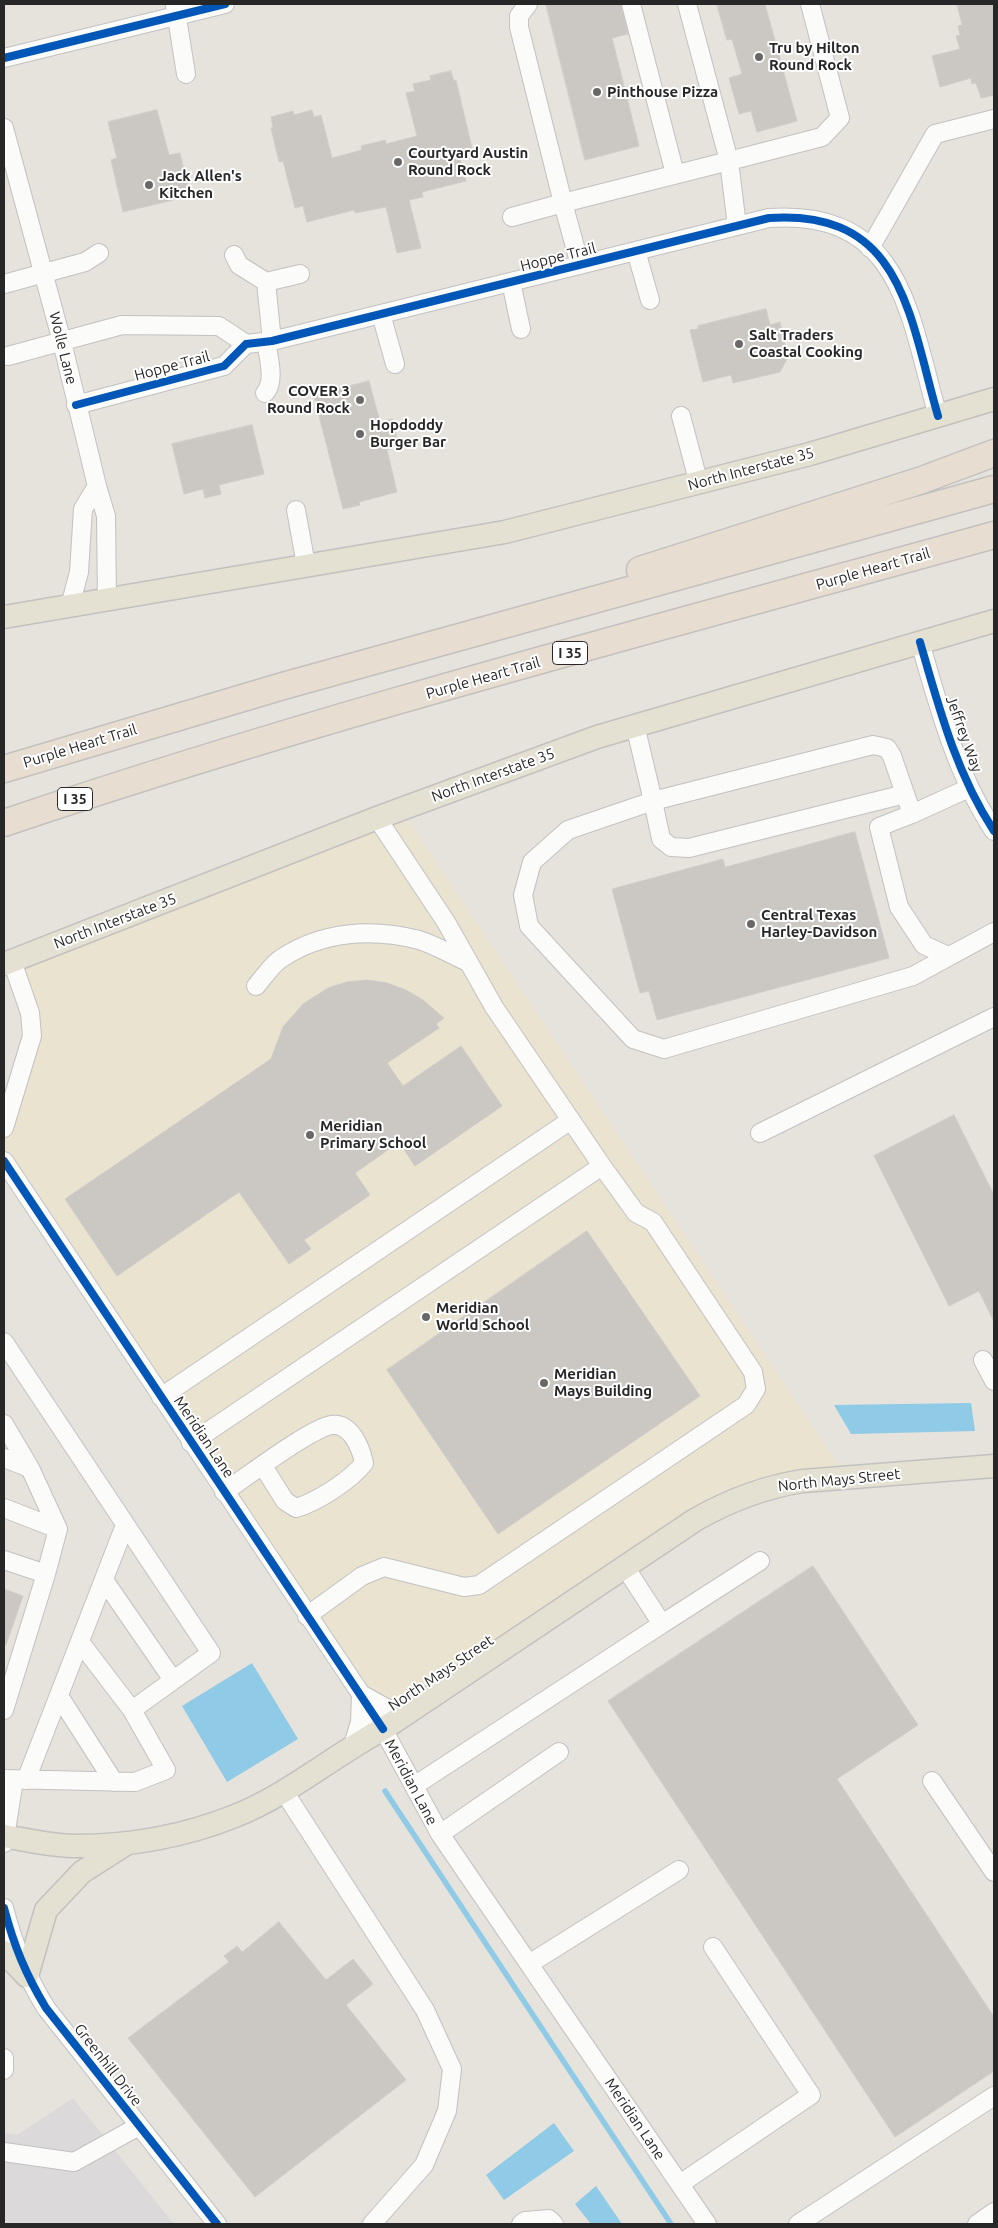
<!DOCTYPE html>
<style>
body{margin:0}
#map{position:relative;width:998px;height:2228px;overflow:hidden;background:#e6e2dc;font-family:Ubuntu,sans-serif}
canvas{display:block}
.frame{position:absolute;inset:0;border:5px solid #272727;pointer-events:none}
</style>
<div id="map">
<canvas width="998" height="2228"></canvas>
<div class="frame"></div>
</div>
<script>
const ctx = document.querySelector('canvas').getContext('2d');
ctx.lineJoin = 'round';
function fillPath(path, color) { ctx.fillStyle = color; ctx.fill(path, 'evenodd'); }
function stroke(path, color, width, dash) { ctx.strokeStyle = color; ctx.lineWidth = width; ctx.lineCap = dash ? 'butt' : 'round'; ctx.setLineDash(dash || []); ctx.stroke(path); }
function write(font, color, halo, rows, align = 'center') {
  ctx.font = font + ' Ubuntu,sans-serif'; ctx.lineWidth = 4; ctx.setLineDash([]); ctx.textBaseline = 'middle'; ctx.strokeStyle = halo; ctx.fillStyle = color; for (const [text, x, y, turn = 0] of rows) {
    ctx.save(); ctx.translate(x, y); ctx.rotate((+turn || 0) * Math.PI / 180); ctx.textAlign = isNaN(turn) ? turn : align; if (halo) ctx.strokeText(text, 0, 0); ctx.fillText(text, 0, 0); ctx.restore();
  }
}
fillPath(new Path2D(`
 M73,2098L174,2224H4V2133L17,2135Z`), '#dcd9db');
fillPath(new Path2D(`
 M406,817L842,1470L793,1473L746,1484L711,1499L380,1719L6,1155L4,1142L34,1047L20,968Z`), '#e9e3d0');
fillPath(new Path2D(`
 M971,1403L975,1431L851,1434L834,1405Z
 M252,1663L298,1739L227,1782L182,1706Z
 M554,2123L574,2151L504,2200L486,2175Z
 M596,2186L622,2224H591L575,2204Z`), '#8fcae7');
stroke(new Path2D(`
 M385,1791L671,2224`), '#8fcae7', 5.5);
const building = new Path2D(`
 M546,4H621L628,34L612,38L639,146L585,160Z
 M717,4H765L797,121L757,132L751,111L739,114L729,78L742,74L732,39L727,40Z
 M957,4H994V95L981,98L976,83L972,84L971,78L940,87L932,56L960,49L956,36L960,35L958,26L962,25Z
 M451,71L454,81L456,80L472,148L465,150L467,157L460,159L466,181L422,192L423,197L409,200L421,248L397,253L386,207L355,213L354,210L307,222L303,206L295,208L283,161L279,162L271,128L273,127L271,117L293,111L294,115L312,110L314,117L321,115L332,158L362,150L361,146L385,140L386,144L417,136L406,93L415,91L413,84L431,80L430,76Z
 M157,110L169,155L180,153L190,196L123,212L111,160L117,158L108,122Z
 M766,309L770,325L780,322L788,357L780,372L733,383L731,375L703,382L690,330L698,329V326Z
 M369,381L380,422L392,419L399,446L387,450L397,492L359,502L360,505L343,509L314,396Z
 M252,425L264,474L219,485L221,494L205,498L203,489L184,494L172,444Z
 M855,832L889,958L657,1020L649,991L640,993L612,889L723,859L725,867Z
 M367,980L387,983L406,990L423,1000L444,1018L436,1024L439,1028L387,1063L403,1086L461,1046L502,1106L415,1166L399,1142L355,1173L370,1195L304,1240L311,1249L289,1264L239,1192L117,1276L65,1199L271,1059L283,1027L303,1004L328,988L347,982Z
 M954,1115L994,1195V1322L979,1291L949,1306L874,1156Z
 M587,1231L700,1396L498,1534L387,1370Z
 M813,1566L918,1725L837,1779L994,2017V2071L895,2137L608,1701Z
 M4,1589L23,1596L6,1645L4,1644Z
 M279,1922L326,1980L353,1959L373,1984L346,2005L406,2080L255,2197L128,2038L229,1962L224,1956L237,1946L242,1952Z`);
fillPath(building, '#cbc8c3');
stroke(building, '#d0cdc8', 1);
const minor = new Path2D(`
 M528,4L519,16V27L563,203L729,161L687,4
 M631,4L675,174
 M175,5L186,74
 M4,58L225,4
 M4,128L62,342L97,486L106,516L107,601
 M512,217L563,203L580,265
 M737,226L729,161L822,137L840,118L810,4
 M870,248L935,134L994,119
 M636,251L650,300
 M234,255L239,265L266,282L300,274
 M266,282L272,341
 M511,282L521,329
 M4,284L85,262L99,253
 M381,314L395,364
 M8,356L122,325L219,326L246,344
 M265,393C276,381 268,356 266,341
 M76,405L224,366L246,344L272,341L769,218C903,209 909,316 938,416
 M681,416L699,484
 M296,510L306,565
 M70,606L79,572L83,509L97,486
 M920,642C939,708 956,773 994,831
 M635,725L653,801L568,830L532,862L523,895L529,926L633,1039L664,1049L913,976L994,932
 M905,794L689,848L671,847L661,839L653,801L873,745L887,748L892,756L912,814L969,788
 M912,814L879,827L899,907L924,945L948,956
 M256,986C264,977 272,964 282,958C323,931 372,928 419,940C435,945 452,955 468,962
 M4,1128L32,1036L30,1013L12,961
 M760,1133L994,1017
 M4,1161L361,1694L383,1729L440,1834L707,2224
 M4,1342L211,1653L132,1710L166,1770L135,1782L4,1779
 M983,1360L994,1381
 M161,1397L571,1120
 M4,1424L30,1468
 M191,1443L602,1166L494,1007L446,922L377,818
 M4,1458L30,1468L58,1529L4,1508
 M224,1492C245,1478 312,1427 332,1425C351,1423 361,1448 364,1463C351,1480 317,1502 296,1508L285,1501L263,1466
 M4,1560L46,1574L4,1710
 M46,1574L58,1529
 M104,1580L173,1680
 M307,1616L362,1576L384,1567L464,1587L479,1585L746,1405L756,1389L753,1372L653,1222L636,1213L602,1166
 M662,1624L760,1561
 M80,1642L132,1710
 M59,1696L114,1782
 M353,1745L360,1722L361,1694L388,1709L411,1710
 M26,1780L125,1525
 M932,1781L994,1872
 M414,1786L662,1624L625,1567
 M283,1790L425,2010L452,2069L447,2111L424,2165L372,2224
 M440,1834L559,1752
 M4,1843L14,1780
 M4,1908C14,1946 26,1975 46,2008L217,2224
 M529,1964L679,1870
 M4,2058V2070
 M4,2152L74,2162L139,2126
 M680,2184L811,2095L713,1947
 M521,2224L525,2221L549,2219L554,2224
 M798,2224L994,2096
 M977,2224L994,2212`);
const major = new Path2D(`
 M4,617L505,532L810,454L994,399
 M4,964L377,818L597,737L994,621
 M4,1836C27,1840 52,1846 75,1846C130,1846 185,1836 235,1816C288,1795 333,1756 383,1729L695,1520C730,1500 763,1487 803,1481L994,1466
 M4,1952L27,1976
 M27,1976L46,1910L82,1872L126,1844`);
const highway = new Path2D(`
 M640,570L922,480L994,453
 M4,769L283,686L994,489
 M4,823C330,713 663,627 994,535`);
stroke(minor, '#c3c1c2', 20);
stroke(major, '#c3c1bf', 25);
stroke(highway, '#c3c1bf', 29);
stroke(minor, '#fbfbfa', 18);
stroke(major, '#e4e1d2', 22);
stroke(highway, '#e8ddd1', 26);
stroke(new Path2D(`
 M4,58L225,4
 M76,405L224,366L246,344L272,341L769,218C903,209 909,316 938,416
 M920,642C939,708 956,773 994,831
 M4,1161L383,1729
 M4,1908C14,1946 26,1975 46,2008L217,2224`), '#0057b8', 8);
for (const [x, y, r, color] of [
 [759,57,5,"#6a6866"],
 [597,92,5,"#6a6866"],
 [398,162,5,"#6a6866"],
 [149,185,5,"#6a6866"],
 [739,344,5,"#6a6866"],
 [360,400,5,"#6a6866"],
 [360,434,5,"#6a6866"],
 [751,924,5,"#6a6866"],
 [310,1135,5,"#6a6866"],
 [426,1317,5,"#6a6866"],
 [544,1383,5,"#6a6866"]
]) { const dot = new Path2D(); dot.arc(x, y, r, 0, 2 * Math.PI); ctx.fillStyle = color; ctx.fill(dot); stroke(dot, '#fff', 2); }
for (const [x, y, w] of [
 [570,653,35],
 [75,799,35]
]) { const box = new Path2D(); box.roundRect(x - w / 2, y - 11.5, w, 23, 4); ctx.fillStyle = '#fff'; ctx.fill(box); stroke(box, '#272727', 1); }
write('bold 14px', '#272727', null, [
 ["I 35",570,653],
 ["I 35",75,799]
]);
write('bold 15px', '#272727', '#fff', [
 ["Tru by Hilton",769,48],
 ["Round Rock",769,65],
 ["Pinthouse Pizza",607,92],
 ["Courtyard Austin",408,153],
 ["Round Rock",408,170],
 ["Jack Allen's",159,176],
 ["Kitchen",159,193],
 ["Salt Traders",749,335],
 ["Coastal Cooking",749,352],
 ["COVER 3",350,391,"right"],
 ["Round Rock",350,408,"right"],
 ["Hopdoddy",370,425],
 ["Burger Bar",370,442],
 ["Central Texas",761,915],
 ["Harley-Davidson",761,932],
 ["Meridian",320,1126],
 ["Primary School",320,1143],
 ["Meridian",436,1308],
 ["World School",436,1325],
 ["Meridian",554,1374],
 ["Mays Building",554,1391]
], 'left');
write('15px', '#272727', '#fff', [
 ["Hoppe Trail",558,257,-14],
 ["Wolle Lane",63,348,76],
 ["Hoppe Trail",172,366,-15],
 ["North Interstate 35",751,469,-15],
 ["Purple Heart Trail",873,569,-16],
 ["Purple Heart Trail",483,678,-16],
 ["Jeffrey Way",964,734,70],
 ["Purple Heart Trail",80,746,-17],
 ["North Interstate 35",493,775,-20],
 ["North Interstate 35",115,921,-21],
 ["Meridian Lane",204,1437,56],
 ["North Mays Street",839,1480,-6],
 ["North Mays Street",441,1673,-34],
 ["Meridian Lane",411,1782,62],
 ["Greenhill Drive",108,2065,52],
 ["Meridian Lane",635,2119,56]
]);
</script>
